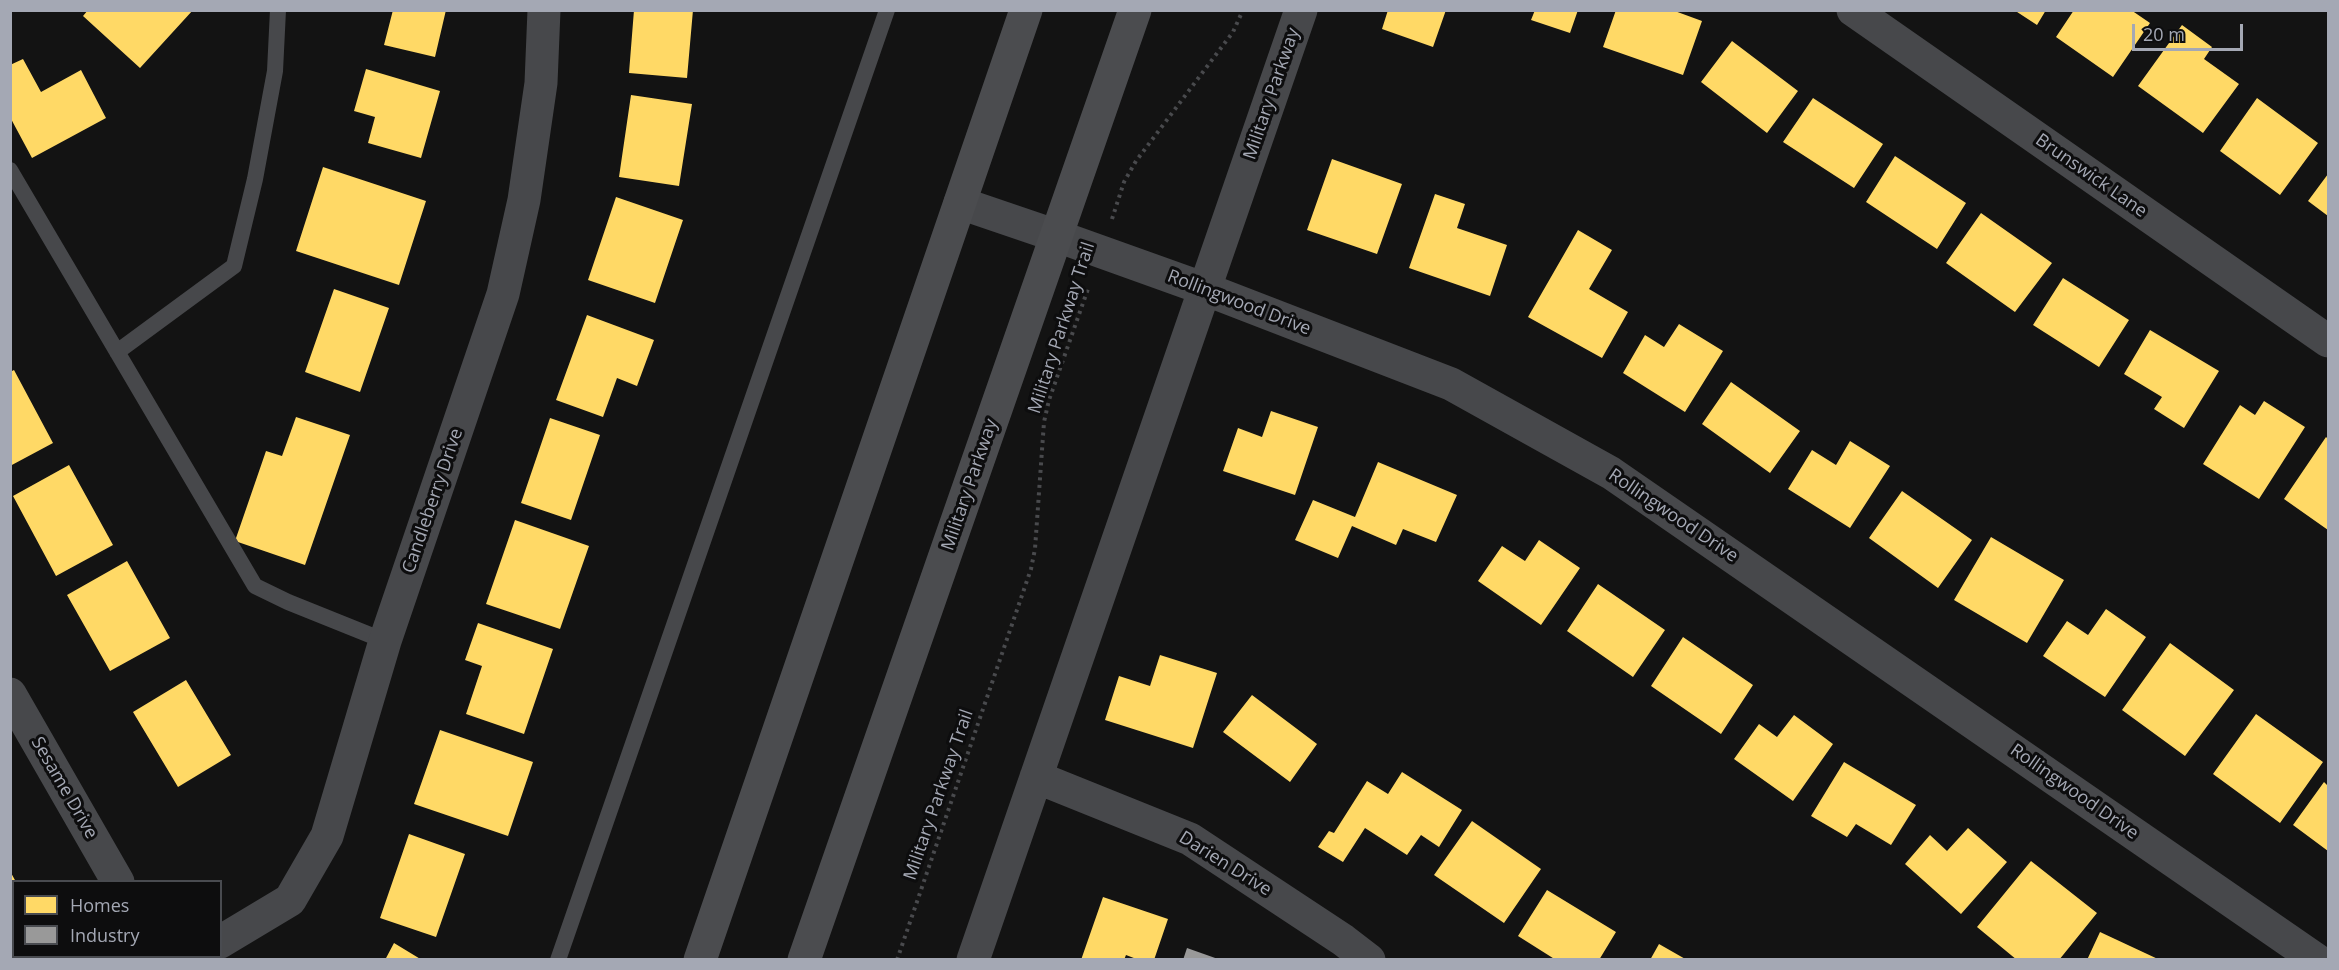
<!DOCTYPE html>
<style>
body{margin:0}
#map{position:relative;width:2339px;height:970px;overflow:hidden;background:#131313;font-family:"Open Sans",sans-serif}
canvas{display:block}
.frame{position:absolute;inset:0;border:12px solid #a4a8b4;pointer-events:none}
.legend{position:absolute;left:12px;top:880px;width:210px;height:78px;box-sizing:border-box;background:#0d0d0e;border:2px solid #494b50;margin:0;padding:8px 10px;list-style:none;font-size:18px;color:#a4a8b4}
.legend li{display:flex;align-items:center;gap:12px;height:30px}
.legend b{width:30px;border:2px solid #494b50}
.scale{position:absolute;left:2132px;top:24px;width:111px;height:27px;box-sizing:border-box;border:3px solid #a4a8b4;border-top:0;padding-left:8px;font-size:18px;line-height:21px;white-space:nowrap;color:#a4a8b4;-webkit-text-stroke:4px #0d0d0e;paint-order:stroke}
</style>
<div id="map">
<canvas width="2339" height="970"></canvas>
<div class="frame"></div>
<ul class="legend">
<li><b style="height:16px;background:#ffd966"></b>Homes</li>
<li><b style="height:16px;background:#999"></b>Industry</li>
</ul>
<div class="scale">20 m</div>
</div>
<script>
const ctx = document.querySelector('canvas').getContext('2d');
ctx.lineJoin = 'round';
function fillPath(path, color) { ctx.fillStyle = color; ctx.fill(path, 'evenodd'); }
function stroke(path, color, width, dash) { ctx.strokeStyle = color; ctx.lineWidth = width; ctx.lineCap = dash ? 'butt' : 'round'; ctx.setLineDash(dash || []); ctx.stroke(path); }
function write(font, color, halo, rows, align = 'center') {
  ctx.font = font + ' "Open Sans",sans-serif'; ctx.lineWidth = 6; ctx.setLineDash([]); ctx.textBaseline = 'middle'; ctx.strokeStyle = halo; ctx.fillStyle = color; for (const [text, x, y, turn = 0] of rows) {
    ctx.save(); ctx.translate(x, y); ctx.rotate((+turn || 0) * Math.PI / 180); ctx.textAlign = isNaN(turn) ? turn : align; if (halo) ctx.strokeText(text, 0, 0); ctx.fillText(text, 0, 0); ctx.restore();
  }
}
fillPath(new Path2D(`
 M88,10H193L140,68L83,16Z
 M393,10H446L435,57L384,45Z
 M634,10H693L687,78L629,73Z
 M1388,10H1446L1433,47L1382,29Z
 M1535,10H1578L1570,33L1531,20Z
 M1616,10H1672L1702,21L1683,75L1603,47Z
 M2014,10H2046L2037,25Z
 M2074,10H2131L2150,23L2113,77L2056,37Z
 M2182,25L2212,47L2204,59L2239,84L2203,133L2138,86Z
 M1732,41L1798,91L1767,133L1701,82Z
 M23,59L41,92L81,70L106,118L32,158L10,117V65Z
 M366,69L440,91L421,158L368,143L375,117L354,111Z
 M631,95L692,104L679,186L619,177Z
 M1813,98L1883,144L1854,188L1783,142Z
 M2257,98L2318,143L2280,195L2220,151Z
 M1895,156L1966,203L1937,249L1866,202Z
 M1332,159L1402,184L1377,254L1307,230Z
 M323,167L426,201L399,285L296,251Z
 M2328,174V216L2308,201Z
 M1435,194L1465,204L1457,228L1507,245L1490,296L1409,268Z
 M616,197L683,220L655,303L588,280Z
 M1981,213L2052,263L2015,312L1946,263Z
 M1578,230L1612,250L1589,289L1628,312L1602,358L1528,317Z
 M2063,278L2129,320L2099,367L2033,325Z
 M334,289L389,308L360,392L305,372Z
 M587,315L654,340L637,386L617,378L603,417L556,400Z
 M1679,324L1723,351L1685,412L1623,373L1645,335L1664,347Z
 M2150,330L2219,371L2184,428L2154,409L2162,397L2124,374Z
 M14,370L53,443L10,466V372Z
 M1731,382L1800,431L1770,473L1702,424Z
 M2264,401L2305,427L2259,499L2203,464L2240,405L2255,415Z
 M1271,411L1318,427L1295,495L1223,471L1238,428L1262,437Z
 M296,417L350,435L305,565L235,541L266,451L282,456Z
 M550,418L600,435L571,520L521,503Z
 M2326,437L2328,439V530L2284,499Z
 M1850,441L1890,466L1850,528L1788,489L1812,450L1836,465Z
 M1378,462L1457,495L1436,542L1403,529L1396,545L1352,526L1338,558L1295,540L1313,500L1355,517Z
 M69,465L113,545L56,576L13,496Z
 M1902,491L1972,540L1938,588L1869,538Z
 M515,520L589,546L560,629L486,604Z
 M1991,537L2064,580L2027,643L1954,600Z
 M1539,540L1580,568L1541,625L1478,581L1502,546L1525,561Z
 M127,561L170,638L110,671L67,595Z
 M1598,584L1665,630L1633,677L1567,631Z
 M2106,609L2146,637L2105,697L2043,656L2067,621L2088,635Z
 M478,623L553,649L524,734L466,714L482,666L465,660Z
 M1683,637L1753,685L1721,734L1651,686Z
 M2170,643L2234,690L2185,756L2122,710Z
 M1160,655L1217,673L1193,748L1105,720L1119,676L1150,686Z
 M186,680L231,755L178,787L133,712Z
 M1252,695L1317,744L1290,782L1223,732Z
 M2256,714L2323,762L2280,823L2213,774Z
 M1794,715L1833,744L1793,801L1734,759L1759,724L1777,737Z
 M440,730L533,762L508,836L414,804Z
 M1844,762L1916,805L1891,845L1856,824L1847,837L1811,816Z
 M1402,772L1462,810L1439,847L1421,835L1407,855L1365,828L1343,862L1318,847L1329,831L1334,833L1367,781L1388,794Z
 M2324,782L2328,786V851L2293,825Z
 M1472,821L1541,869L1504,923L1434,875Z
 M1968,828L2007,862L1961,914L1905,864L1930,835L1947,851Z
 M409,834L465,854L436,937L380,918Z
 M2031,861L2097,913L2059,960H2017L1977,927Z
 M10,871L16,882H14V956H56L50,960H10Z
 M1547,890L1616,932L1599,960H1556L1518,936Z
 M1103,897L1168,919L1154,960H1139L1126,955L1124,960H1081Z
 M2100,932L2160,960H2087Z
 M394,943L422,960H385Z
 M1659,944L1687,960H1650Z`), '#ffd966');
fillPath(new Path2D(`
 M1187,948L1218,959V960H1183Z`), '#999');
stroke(new Path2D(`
 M1112,219L1124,182L1136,161L1233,32L1243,10
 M897,960L1031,569L1035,549L1044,422L1049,400L1089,286`), '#494a4d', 4, [3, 4.5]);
stroke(new Path2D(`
 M10,170L255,586L288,602L385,641
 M117,352L234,266L255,179L275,71L278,10
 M558,960L887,10`), '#47484b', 16);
stroke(new Path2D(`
 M1853,10L2328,341
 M960,203L1057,236L1205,289L1451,384L1611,473L2317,960
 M10,694L118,882
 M1036,777L1190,839L1343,940L1369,960
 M220,942L290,900L327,836L385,641L503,294L524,200L541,83L544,10
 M161,956L162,960
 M192,960L197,956
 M973,960L1301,10`), '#47484b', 33);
stroke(new Path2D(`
 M700,960L1026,10
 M804,960L1135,10`), '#4b4c4f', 33);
write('18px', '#a4a8b4', '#0d0d0e', [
 ["Military Parkway",1272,94,-71],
 ["Brunswick Lane",2091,176,35],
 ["Rollingwood Drive",1239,303,21],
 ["Military Parkway Trail",1062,328,-72],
 ["Military Parkway",970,485,-71],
 ["Candleberry Drive",433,501,-71],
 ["Rollingwood Drive",1673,516,34],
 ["Sesame Drive",64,788,60],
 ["Rollingwood Drive",2074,792,35],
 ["Military Parkway Trail",939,795,-71],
 ["Darien Drive",1225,864,32]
]);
</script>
